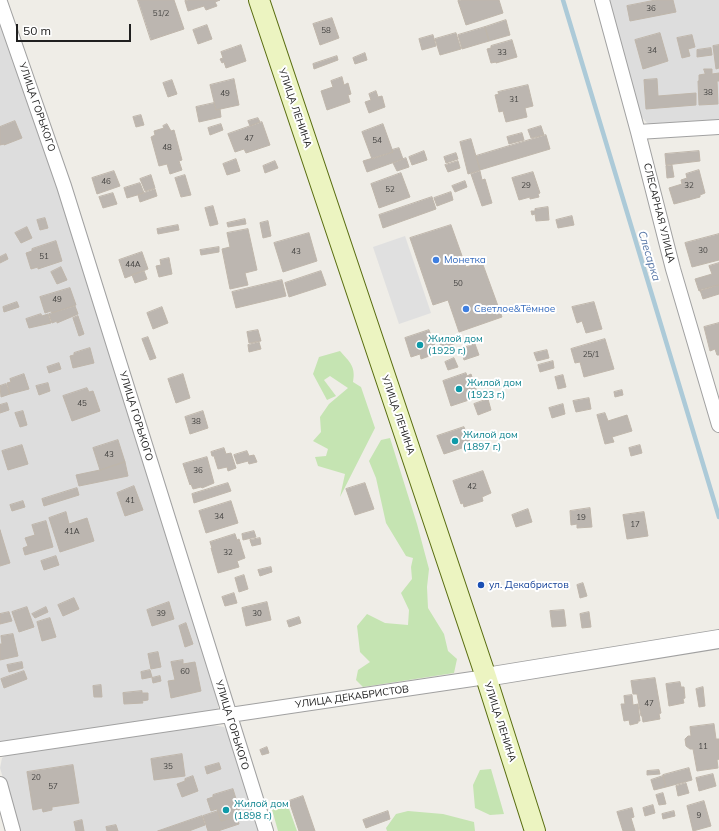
<!DOCTYPE html>
<meta charset="utf-8">
<style>
body{margin:0}
#map{position:relative;width:719px;height:831px;overflow:hidden;background:#efede7;font-family:Mulish,sans-serif}
canvas{display:block}
.scale{position:absolute;left:16px;top:24px;width:115px;height:18px;box-sizing:border-box;border:2px solid #202020;border-top:0;padding-left:5px;font-size:12px;line-height:14px;white-space:nowrap;color:#202020;-webkit-text-stroke:3px #fff;paint-order:stroke}
</style>
<div id="map">
<canvas width="719" height="831"></canvas>
<div class="scale">50 m</div>
</div>
<script>
const ctx = document.querySelector('canvas').getContext('2d');
ctx.lineJoin = 'round';
function fillPath(path, color) { ctx.fillStyle = color; ctx.fill(path, 'evenodd'); }
function stroke(path, color, width, dash) { ctx.strokeStyle = color; ctx.lineWidth = width; ctx.lineCap = dash ? 'butt' : 'round'; ctx.setLineDash(dash || []); ctx.stroke(path); }
function write(font, color, halo, rows, align = 'center') {
  ctx.font = font + ' Mulish,sans-serif'; ctx.lineWidth = 4; ctx.setLineDash([]); ctx.textBaseline = 'middle'; ctx.strokeStyle = halo; ctx.fillStyle = color; for (const [text, x, y, turn = 0] of rows) {
    ctx.save(); ctx.translate(x, y); ctx.rotate((+turn || 0) * Math.PI / 180); ctx.textAlign = isNaN(turn) ? turn : align; if (halo) ctx.strokeText(text, 0, 0); ctx.fillText(text, 0, 0); ctx.restore();
  }
}
fillPath(new Path2D(`
 M609,0H719V123L657,127L647,123L638,113Z
 M0,22L48,158L218,697V710L210,713L0,743Z
 M213,725L224,727L230,735L239,771L259,831H19L0,768L2,758L10,753Z`), '#ddd');
fillPath(new Path2D(`
 M340,351C350,362 356,367 353,382L361,387L375,428L340,497L345,474L318,466L315,457L326,456L328,449L313,441L321,432L320,417L329,404L348,388L330,376L324,380L336,396L327,400L313,374L319,357Z
 M390,438L417,524L429,569L427,587L428,608L444,634L448,651L457,659L454,673L363,687L356,680L358,670L370,662L360,652L357,626L367,614L385,623L408,625L409,610L401,593L412,579L411,567L413,558L406,556L386,523L376,478L369,461L381,440Z
 M491,769L504,814L490,815L475,808L473,785L480,770Z
 M271,806H288L297,831H278Z
 M408,811L443,814L474,822L475,831H387L386,828L396,814Z`), '#c5e4b2');
fillPath(new Path2D(`
 M405,236L431,313L399,324L373,247Z`), '#e0e0e0');
stroke(new Path2D(`
 M563,0L719,517`), '#accad8', 4.5);
const building = new Path2D(`
 M138,0H174L184,29L151,40Z
 M188,0H220L215,2L217,6L206,10L204,6L188,11L185,1Z
 M461,0H499L503,13L466,25L458,1Z
 M656,0H673L676,12L630,21L627,6Z
 M332,18L339,38L320,45L313,24Z
 M506,20L510,35L489,41L485,27Z
 M207,25L212,39L198,44L193,30Z
 M485,27L489,41L462,49L458,35Z
 M456,33L461,49L440,55L435,39Z
 M660,33L668,61L643,69L635,40Z
 M433,35L436,46L422,50L419,39Z
 M692,35L695,47L688,49L690,56L682,58L677,38Z
 M512,40L517,57L496,63V62L491,63L487,49L491,48V46Z
 M241,45L246,61L226,68L224,62L222,63L220,59L223,58L221,52Z
 M719,45V68L716,69L713,46Z
 M711,48L712,55L697,57V50Z
 M365,53L367,60L355,64L353,58Z
 M337,56L338,60L314,69L313,64Z
 M704,69H712V74L719,73V81H717L718,104L699,105L698,81H699V75L705,74Z
 M342,77L344,85L348,83L351,94L348,95L350,102L327,110L321,91L333,87L331,81Z
 M234,79L239,105L216,110L210,85Z
 M657,79L658,96L696,93V105L646,109L644,80Z
 M172,80L177,94L168,97L163,83Z
 M528,85L533,106L525,108L527,117L506,122L503,111L499,112L495,95L499,94L498,92Z
 M376,91L378,97L382,96L385,107L369,113L365,102L371,100L369,94Z
 M214,103L216,110L220,109L221,117L199,122L196,107Z
 M141,115L144,125L136,127L133,117Z
 M258,118L260,122L250,126L248,121Z
 M15,121L22,138L4,145V144L0,145V127Z
 M262,122L270,145L246,153L244,149L235,152L228,134Z
 M167,124L171,131L174,130L182,160L179,161L182,170L170,174L167,164L159,166L151,137L155,135L154,131L164,128L163,126Z
 M221,124L223,130L210,135L208,128Z
 M383,124L393,152L372,159L362,132Z
 M541,126L544,135L531,138L528,130Z
 M522,133L524,140L509,144L507,137Z
 M546,135L550,149L480,170L476,156Z
 M471,139L480,170L468,174L460,142Z
 M399,148L403,159L367,172L363,161L393,152L392,150Z
 M424,151L427,160L412,165L409,157Z
 M699,151L700,161L666,165L665,154Z
 M456,153L458,159L446,163L444,157Z
 M406,158L409,167L397,171L393,163Z
 M236,159L240,171L227,175L223,164Z
 M275,161L278,168L265,173L263,166Z
 M458,161L460,168L448,172L445,165Z
 M672,165L674,177L667,178L666,166Z
 M699,170L705,193L700,195V197L674,204L669,188L682,184L681,180L687,178L686,174Z
 M114,171L120,186L97,194L92,178Z
 M480,171L482,180L485,179L492,203L482,206L471,174Z
 M533,172L540,193L538,194L539,197L530,199V197L519,200L512,178Z
 M401,173L410,197L379,208L371,184Z
 M151,175L155,188L145,191L140,179Z
 M185,175L191,195L181,197L175,178Z
 M465,181L467,187L455,192L452,186Z
 M140,183L144,193L127,198L124,188Z
 M155,189L157,196L140,202L138,195Z
 M451,192L453,200L437,206L434,198Z
 M113,193L117,204L103,208L99,197Z
 M432,197L436,209L383,228L379,215Z
 M213,206L218,224L210,226L205,208Z
 M548,207L549,220L536,221L535,214L532,215L531,211H535V209Z
 M572,216L574,225L558,228L556,220Z
 M45,218L48,228L40,230L37,220Z
 M245,219L246,224L228,227L227,223Z
 M268,221L271,236L263,238L260,223Z
 M178,225L179,230L158,234L157,229Z
 M451,225L466,267L482,262L502,317L459,332L448,300L433,305L410,238Z
 M27,227L32,238L21,243L15,233Z
 M248,229L257,270L245,273L248,285L230,289L222,249L230,247L227,233Z
 M309,233L317,261L283,272L274,243Z
 M719,234V260L692,267L685,243Z
 M56,241L62,261L38,269V267L31,269L26,253L32,251V249Z
 M219,247V252L201,255L200,250Z
 M142,252L148,269L125,278L119,260Z
 M6,254L8,259L0,263V257Z
 M169,258L172,274L159,277L156,266L161,265L160,260Z
 M719,263V285L699,291L695,279L712,274L709,266Z
 M61,267L67,280L57,284L51,272Z
 M144,271L147,279L135,283L132,275Z
 M321,271L326,285L289,297L285,283Z
 M282,280L286,296L236,308L232,292Z
 M719,285V294L703,299L700,290Z
 M70,288L76,305L52,313L51,311L45,313L40,297Z
 M17,302L19,307L4,312L3,307Z
 M594,302L602,329L586,333L582,321L577,323L572,307Z
 M75,306L78,314L57,323V321L52,323L49,314Z
 M162,307L168,323L153,329L147,313Z
 M41,314L42,316L48,314L51,323L29,328L26,319Z
 M78,316L84,334L79,336L73,318Z
 M719,323V355H717L715,349L710,351L704,327Z
 M258,330L261,341L249,343L247,332Z
 M429,330L436,349H433L435,354L421,359L420,354L411,357L405,338Z
 M457,336L459,342L442,348L439,342Z
 M148,337L156,358L150,360L142,339Z
 M605,339L614,369L584,377L580,362L575,363L571,349Z
 M259,342L261,349L249,352L248,345Z
 M475,344L479,355L464,360L461,349Z
 M90,348L94,363L73,368L70,356L74,355V353Z
 M547,350L549,358L537,361L534,353Z
 M454,358L458,367L448,370L445,362Z
 M553,361L554,368L540,372L538,365Z
 M59,363L61,369L49,373L47,367Z
 M466,373L467,376L471,374L478,395L474,396L475,398L451,406L443,381Z
 M24,374L29,389L10,394L7,383L11,382L10,379Z
 M183,374L190,398L176,403L168,379Z
 M563,375L566,387L558,389L555,377Z
 M48,383L50,391L39,395L36,386Z
 M6,384L10,394L1,397L0,386Z
 M87,388L89,392L93,391L100,411L72,421L63,396Z
 M622,390L623,395L615,397L614,392Z
 M589,398L591,409L576,412L573,401Z
 M488,399L491,410L478,415L474,404Z
 M7,403L9,410L0,413V405Z
 M563,404L565,414L552,418L549,408Z
 M23,411L27,425L20,427L15,413Z
 M203,411L208,428L190,434L185,417Z
 M605,413L608,421L627,415L632,431L612,437L614,442L605,444L597,415Z
 M464,427L471,445L444,454L437,436Z
 M118,440L125,462L100,470L93,448Z
 M22,445L28,464L8,470L2,451Z
 M640,445L642,453L631,456L629,448Z
 M224,448L226,454L231,453L236,468L228,471L227,467L218,469L214,456H212L211,452Z
 M247,451L249,456L254,455L257,462L249,464L248,461L237,464L234,455Z
 M207,457L214,483L202,488L201,487L193,489L191,484L190,485L183,464Z
 M125,462L128,476L79,486L76,475L100,470Z
 M483,471L491,493L482,497L483,501L464,507L463,503L461,504L453,481Z
 M228,483L231,491L194,503L192,494Z
 M365,483L374,509L355,515L346,489Z
 M134,486L143,510L125,516L117,493Z
 M77,488L79,495L44,506L42,499Z
 M23,501L25,507L12,511L10,505Z
 M231,501L238,523L206,533L199,511Z
 M590,508L592,527L577,528V524L571,525L570,511Z
 M528,509L532,522L516,527L512,515Z
 M66,512L69,524L87,518L94,541L60,552L49,518Z
 M644,512L648,536L627,539L623,515Z
 M46,521L53,547L25,555L23,548L28,546L25,538L35,535L32,525Z
 M0,530L10,563L0,566Z
 M254,531L256,537L243,540L242,534Z
 M235,534L237,540L239,539L245,558L237,561L239,567L218,573L211,548H212L210,542Z
 M260,538L261,544L252,546L250,540Z
 M56,556L59,565L44,570L41,561Z
 M271,567L272,572L260,576L258,570Z
 M244,575L248,589L239,592L235,578Z
 M583,583L587,596L580,598L577,585Z
 M234,593L237,603L225,606L222,597Z
 M74,598L79,609L63,616L58,605Z
 M169,602L174,619L152,626L147,610Z
 M267,602L271,620L246,626L242,608Z
 M27,607L34,627L19,632L12,612Z
 M46,607L48,612L35,618L32,614Z
 M564,610L566,626L552,627L550,611Z
 M9,612L12,621L0,624V614Z
 M589,612L591,627L582,628L580,614Z
 M299,617L301,623L289,627L287,621Z
 M50,618L56,637L42,641L37,622Z
 M186,623L193,644L185,647L179,626Z
 M13,634L18,656L0,660V644H2L1,636Z
 M158,652L161,667L151,669L148,654Z
 M183,660V664L195,662L201,691L171,698L168,681L175,680L171,662Z
 M22,662L23,668L9,672L7,665Z
 M150,670L152,677L142,679L141,672Z
 M24,671L27,679L4,688L1,679Z
 M160,676L161,681L153,683L152,678Z
 M655,678L661,713L659,714L660,719L643,722L642,716H641L637,694H633L631,681Z
 M680,682L681,687H684L685,698L683,699L684,703L669,706L666,684Z
 M101,685L102,697H94L93,686Z
 M703,687L705,706L699,707L696,689Z
 M142,691V693H148V700L142,701L143,703L124,704L123,693Z
 M632,695L633,705L638,704L640,721H638V723L630,725L629,720L624,721L621,704H625L624,696Z
 M714,724L716,739H719V759L717,760L718,768L697,771L693,749H690L686,746L685,739L688,736H691L690,727Z
 M267,747L269,753L262,755L260,750Z
 M182,754L185,776L154,780L151,759Z
 M219,763L221,769L207,774L205,767Z
 M73,765L79,803L52,807V810L43,812L42,808L33,810L27,772Z
 M689,768L692,780L666,787L663,775Z
 M659,770L660,774L647,775V771Z
 M713,774L716,786L699,791L696,778Z
 M193,776L198,791L182,797L177,784L185,781V779Z
 M663,776L666,787L654,790L651,780Z
 M686,783L689,793L678,796L676,786Z
 M233,789L241,815L221,821L217,809L211,811L207,799L213,797V795Z
 M663,793L666,804L659,805L656,795Z
 M303,796L315,831H299L289,801Z
 M704,801L711,826L693,831L687,806Z
 M653,805L655,813L645,816L643,808Z
 M632,808L634,817L631,818L635,831H623L617,812Z
 M218,811L221,821L237,816L239,824L218,831H208L203,816Z
 M388,811L390,819L366,828L363,820Z
 M674,811L675,816L663,819L662,814Z
 M202,816L205,825L189,831H158Z
 M82,820L84,831H76L74,822Z
 M116,825L118,831H107L106,827Z`);
fillPath(building, '#bcb6b0');
stroke(building, '#bfb6ab', 1);
const minor = new Path2D(`
 M602,0L638,132L673,269L719,425
 M0,2L64,186L266,831
 M638,132L719,127
 M0,749L486,677
 M0,784L13,831`);
const tertiary = new Path2D(`
 M486,677L719,639`);
const secondary = new Path2D(`
 M259,0L486,677L535,831`);
stroke(minor, '#a1a1a1', 16);
stroke(tertiary, '#a1a1a1', 20);
stroke(secondary, '#596d10', 22);
stroke(minor, '#fff', 14);
stroke(tertiary, '#fff', 18);
stroke(secondary, '#ecf4c1', 20);
for (const [x, y, r, color] of [
 [436,260,4,"#3f7fe0"],
 [466,309,4,"#3f7fe0"],
 [420,345,4,"#0f9aa8"],
 [459,389,4,"#0f9aa8"],
 [455,441,4,"#0f9aa8"],
 [481,585,4,"#1a4fb4"],
 [226,810,4,"#0f9aa8"]
]) { const dot = new Path2D(); dot.arc(x, y, r, 0, 2 * Math.PI); ctx.fillStyle = color; ctx.fill(dot); stroke(dot, '#fff', 1.5); }
write('8px', '#474644', null, [
 ["36",651,9],
 ["51/2",161,14],
 ["58",326,31],
 ["34",652,51],
 ["33",502,53],
 ["38",708,93],
 ["49",225,94],
 ["31",514,100],
 ["47",249,139],
 ["54",377,141],
 ["48",167,148],
 ["46",106,182],
 ["29",526,186],
 ["32",689,186],
 ["52",390,190],
 ["30",703,251],
 ["43",296,252],
 ["51",44,257],
 ["44А",133,265],
 ["50",458,284],
 ["49",57,300],
 ["25/1",591,355],
 ["45",82,404],
 ["38",196,422],
 ["43",109,455],
 ["36",198,471],
 ["42",472,487],
 ["41",130,501],
 ["34",219,517],
 ["19",581,518],
 ["17",635,525],
 ["41А",72,532],
 ["32",228,553],
 ["39",161,614],
 ["30",257,614],
 ["60",185,672],
 ["47",649,704],
 ["11",703,747],
 ["35",168,767],
 ["20",36,778],
 ["57",53,787],
 ["9",699,816]
]);
write('10px', '#202020', '#fff', [
 ["УЛИЦА ГОРЬКОГО",37,107,71],
 ["УЛИЦА ЛЕНИНА",295,108,71],
 ["СЛЕСАРНАЯ УЛИЦА",659,213,76],
 ["УЛИЦА ЛЕНИНА",398,415,71],
 ["УЛИЦА ГОРЬКОГО",136,416,73],
 ["УЛИЦА ДЕКАБРИСТОВ",352,697,-8],
 ["УЛИЦА ЛЕНИНА",500,722,72],
 ["УЛИЦА ГОРЬКОГО",232,725,73]
]);
write('10px', '#366cbe', '#fff', [
 ["Монетка",444,260],
 ["Светлое&Тёмное",474,309]
], 'left');
write('10px', '#0d838f', '#fff', [
 ["Жилой дом",428,339],
 ["(1929 г.)",428,351],
 ["Жилой дом",467,383],
 ["(1923 г.)",467,395],
 ["Жилой дом",463,435],
 ["(1897 г.)",463,447],
 ["Жилой дом",234,804],
 ["(1898 г.)",234,816]
], 'left');
write('10px', '#164399', '#fff', [
 ["ул. Декабристов",489,585]
], 'left');
write('italic 11px', '#5575a6', '#fff', [
 ["Слесарка",649,256,73]
]);
</script>
